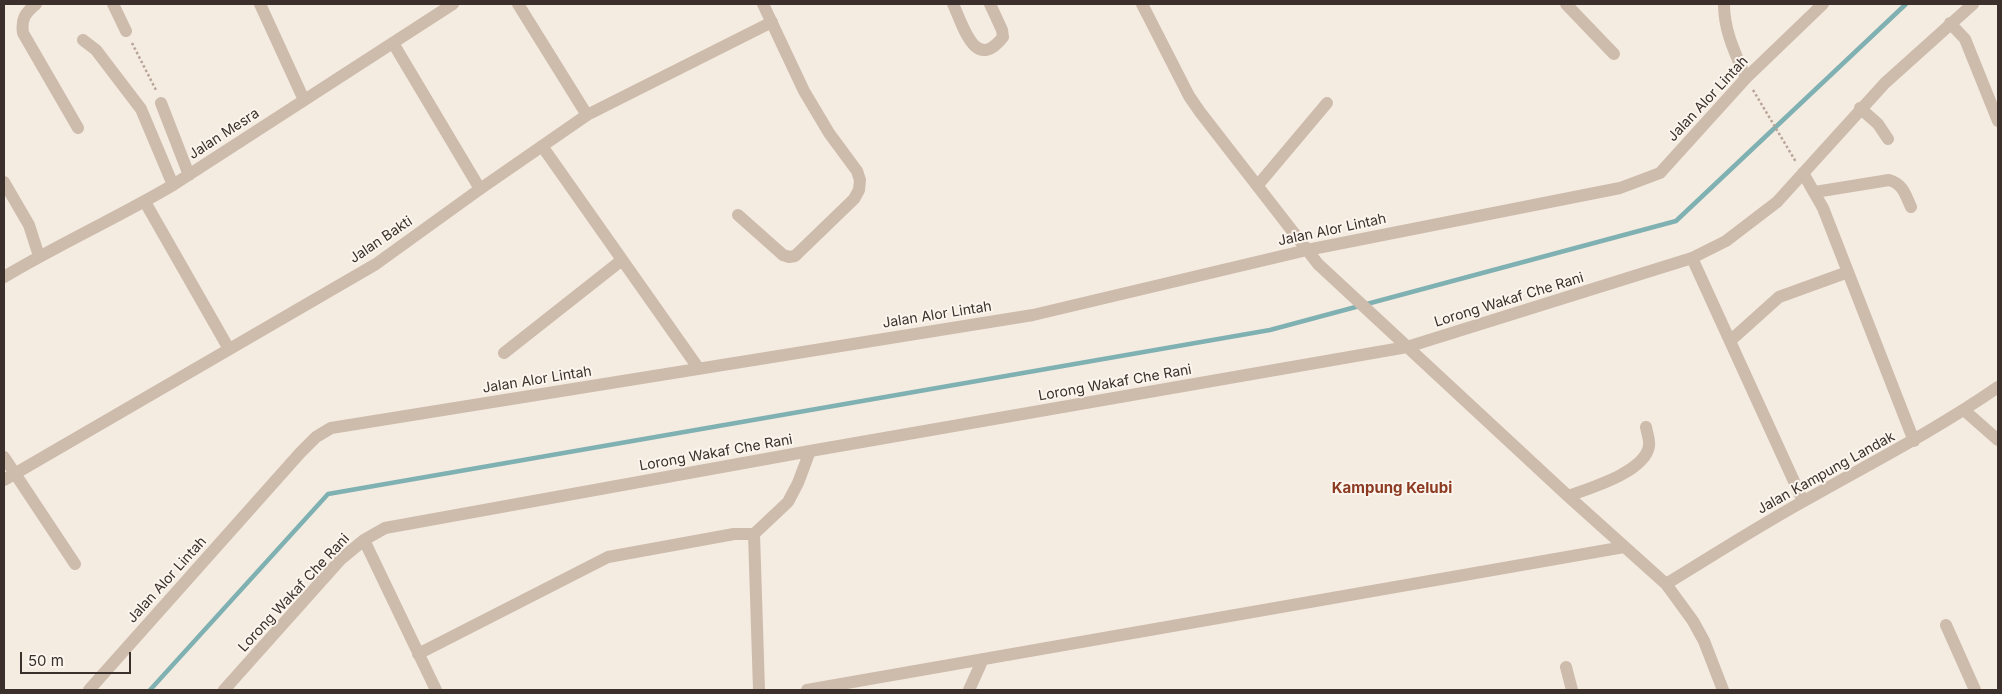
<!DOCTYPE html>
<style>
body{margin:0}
#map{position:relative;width:2002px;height:694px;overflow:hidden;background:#f4ebe1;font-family:Inter,sans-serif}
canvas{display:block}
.frame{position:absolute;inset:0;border:5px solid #3b302b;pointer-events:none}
.scale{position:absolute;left:20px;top:652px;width:111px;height:22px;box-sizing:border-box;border:2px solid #3b302b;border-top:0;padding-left:6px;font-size:15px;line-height:18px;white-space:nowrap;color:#3b302b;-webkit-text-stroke:4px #fbf5ee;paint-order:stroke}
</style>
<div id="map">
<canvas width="2002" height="694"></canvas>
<div class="frame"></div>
<div class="scale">50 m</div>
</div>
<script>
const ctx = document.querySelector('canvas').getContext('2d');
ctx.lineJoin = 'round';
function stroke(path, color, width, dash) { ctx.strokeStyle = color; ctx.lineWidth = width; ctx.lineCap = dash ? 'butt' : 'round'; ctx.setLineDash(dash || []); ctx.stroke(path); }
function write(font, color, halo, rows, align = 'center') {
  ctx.font = font + ' Inter,sans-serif'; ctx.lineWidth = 4; ctx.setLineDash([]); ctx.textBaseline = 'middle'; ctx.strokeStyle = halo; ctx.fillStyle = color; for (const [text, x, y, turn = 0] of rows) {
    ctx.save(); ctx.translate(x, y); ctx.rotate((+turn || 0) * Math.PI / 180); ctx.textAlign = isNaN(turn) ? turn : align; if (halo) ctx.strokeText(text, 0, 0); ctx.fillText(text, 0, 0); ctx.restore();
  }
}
stroke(new Path2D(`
 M150,690L328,494L1270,330L1676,221L1906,4`), '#7fb0b2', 4.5);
stroke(new Path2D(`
 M132,43L157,92
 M1753,90L1796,162`), '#b9a596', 2.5, [2.5, 2.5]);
stroke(new Path2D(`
 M36,4C25,13 21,19 23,33L78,128
 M113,4L126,31
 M260,4L304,100
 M518,4L587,115
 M953,4C963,25 975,73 1003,37L1002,30L990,4
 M1142,4L1189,96L1200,112L1318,264L1568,496L1666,584L1693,621L1704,641L1723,690
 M1566,4L1614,54
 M1724,4C1724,31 1735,53 1746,78
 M1950,23L1965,39L1998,121
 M83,40L96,50L141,109L173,185
 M393,43L480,189
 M161,103L189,175
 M1860,108L1878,124L1888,139
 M542,146L699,369
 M1803,173L1823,208L1914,441
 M4,182L29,225L39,256
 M1258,185L1327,103
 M1815,192L1889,180C1903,184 1905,194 1911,207
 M145,202L229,349
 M738,215L783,255L789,257L795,256L854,199L859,190L860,180L857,171L829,133L804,91L763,4
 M1692,258L1803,501
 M4,277C59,244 117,218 173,185L453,4
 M1730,341L1779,297L1848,272
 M504,353L622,260
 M1965,411L1998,440
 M4,457L75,564
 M4,480L376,264L480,189L587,115L772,22
 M1568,496C1590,488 1645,472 1649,446C1650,440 1647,433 1646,427
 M754,534L788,502L798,483L810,451
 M364,540L436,690
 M1666,584C1712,556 1757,527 1804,501C1869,464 1936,430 1998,387
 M1946,625L1975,690
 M418,654L608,557L734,534H754L759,690
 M1566,667L1572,690
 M89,690L300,453L316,437L331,428L1033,315L1307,250L1620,188L1660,173L1746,78L1823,4
 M224,690L341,559L364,540L385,528L810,451L1407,347L1692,258L1726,241L1777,202L1885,83L1973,4
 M807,690L1624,547
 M969,690L983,659`), '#cdbbac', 12);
write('14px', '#3b302b', '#fbf5ee', [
 ["Jalan Alor Lintah",1708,99,-47],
 ["Jalan Mesra",224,134,-33],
 ["Jalan Alor Lintah",1332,230,-12],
 ["Jalan Bakti",381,240,-34],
 ["Lorong Wakaf Che Rani",1509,300,-17],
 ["Jalan Alor Lintah",937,315,-9],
 ["Jalan Alor Lintah",537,380,-9],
 ["Lorong Wakaf Che Rani",1115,383,-10],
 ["Lorong Wakaf Che Rani",716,453,-10],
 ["Jalan Kampung Landak",1826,473,-29],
 ["Jalan Alor Lintah",167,580,-48],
 ["Lorong Wakaf Che Rani",294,593,-47]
]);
write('bold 15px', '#8c3b22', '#fbf5ee', [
 ["Kampung Kelubi",1392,488]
]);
</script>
